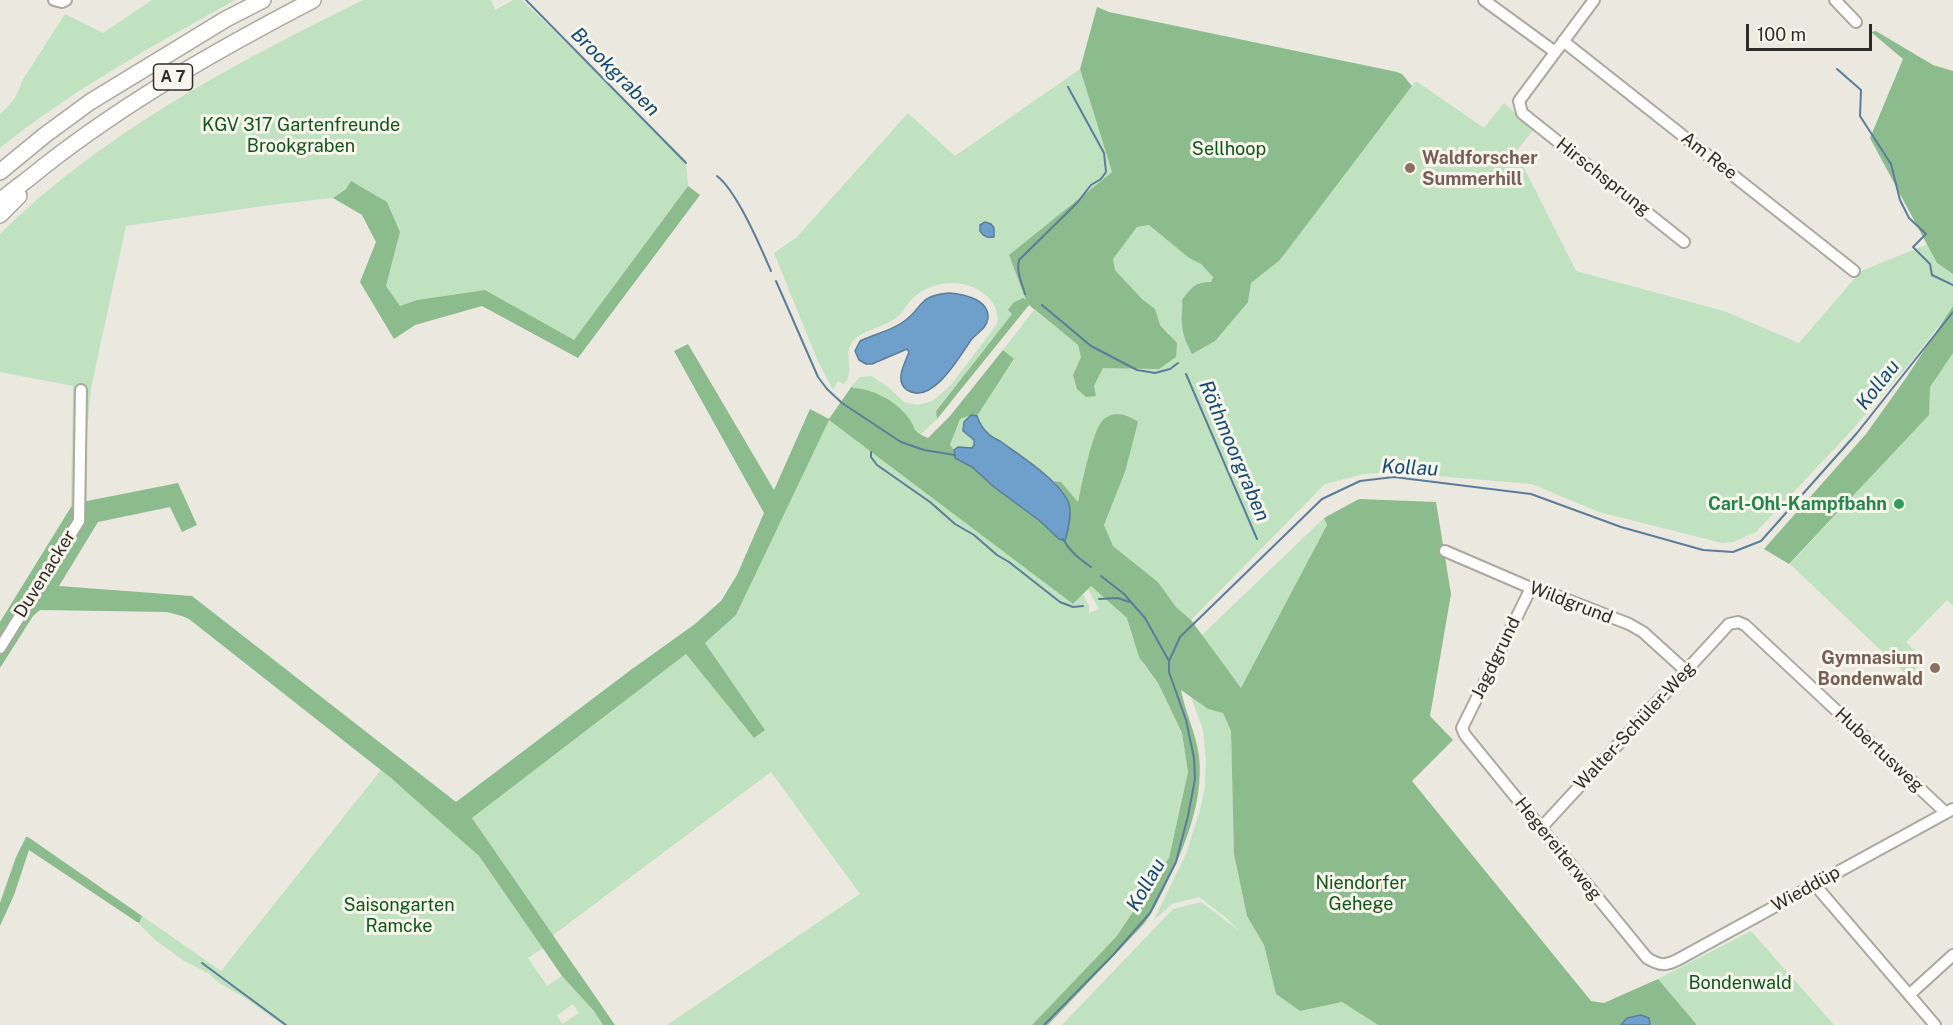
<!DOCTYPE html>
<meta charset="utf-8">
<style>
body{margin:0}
#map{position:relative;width:1953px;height:1025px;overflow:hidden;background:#eae8df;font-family:"Public Sans",sans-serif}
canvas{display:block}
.scale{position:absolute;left:1746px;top:24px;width:126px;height:27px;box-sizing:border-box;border:3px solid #2d2c28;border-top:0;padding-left:8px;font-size:18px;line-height:21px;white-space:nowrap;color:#2d2c28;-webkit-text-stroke:4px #f8f5ec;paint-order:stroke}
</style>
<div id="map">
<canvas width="1953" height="1025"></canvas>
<div class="scale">100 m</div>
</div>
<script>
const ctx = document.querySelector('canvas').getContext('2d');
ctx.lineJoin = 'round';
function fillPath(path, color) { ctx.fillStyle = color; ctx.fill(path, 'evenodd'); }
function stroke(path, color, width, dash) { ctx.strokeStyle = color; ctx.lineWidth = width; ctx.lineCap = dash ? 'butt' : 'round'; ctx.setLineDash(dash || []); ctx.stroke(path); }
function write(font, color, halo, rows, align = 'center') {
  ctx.font = font + ' "Public Sans",sans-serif'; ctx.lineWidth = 6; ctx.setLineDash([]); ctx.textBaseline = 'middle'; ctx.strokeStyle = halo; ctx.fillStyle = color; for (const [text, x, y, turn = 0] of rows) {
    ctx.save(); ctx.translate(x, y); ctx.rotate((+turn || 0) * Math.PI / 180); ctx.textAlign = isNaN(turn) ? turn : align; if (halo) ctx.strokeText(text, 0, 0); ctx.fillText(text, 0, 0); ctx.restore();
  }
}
fillPath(new Path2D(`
 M152,0H235C154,45 72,90 0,148V114C11,104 18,96 22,81L65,14L103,33Z
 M363,0H491L495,10L513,0H522L686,160L688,186L574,341L485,290L417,300L400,306L386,286L400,232L387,202L346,189L333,198L270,205L126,226L91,388L86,443L87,501L71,507L73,386L0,372V234C103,132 234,64 363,0Z
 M1080,69L1112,172L1009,255L1027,301L1012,314L936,410L937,419L920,435L916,433L913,427L853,388L852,386L860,377L871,376L887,386L904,402L918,405L926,403L934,400L951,385L997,324C999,310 994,301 983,293C962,277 929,281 911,300C905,307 902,315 893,320C881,328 862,330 853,341C842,354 856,373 844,384L838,381L833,390L817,359L774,253L796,238L908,113L955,156Z
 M1416,81L1484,128L1504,103L1533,130L1516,152L1576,271L1724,311L1799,343L1861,271L1928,244L1937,263L1953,274V306L1946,317L1914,358L1852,430L1756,532L1733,542L1722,543L1599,512L1532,484L1389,472L1364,474L1325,484L1191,620L1176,607L1158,582L1113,546L1104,525L1125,472L1137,422L1112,415C1109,416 1106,418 1104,420C1092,431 1082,485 1078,502L1061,482L1054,481L1000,441C988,436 981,428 977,416L1014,360L1003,350L1034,310L1078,345L1081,357L1073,375L1094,386L1103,367L1159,369L1169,333L1160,325L1155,310L1142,299L1115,270L1113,259L1137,227L1149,225L1189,258L1201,264L1213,277L1211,282L1183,308L1182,323L1248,302L1251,283L1280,260Z
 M1953,337V606L1947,600L1906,642L1924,660L1908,676L1790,564L1926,418L1900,394Z
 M971,415L964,422L963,431L974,440L972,448L958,447L954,450L950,446L960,418Z
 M829,419L1073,604L1083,594L1089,606V613L1099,609L1088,589L1091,586L1127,618L1144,665L1158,683L1182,733L1188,772L1169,858L1116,937L1032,1025H667L860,894L771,772L552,936L472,818L686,654L754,738L765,730L705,643L736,615Z
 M1324,518L1327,525L1242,689L1201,636Z
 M1191,697L1208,709L1223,713L1231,731L1234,854L1247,916L1264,945L1276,994L1300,1011L1342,1002L1378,1025H1062L1173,909L1201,902L1241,932L1225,917L1199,897L1172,904L1154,920L1054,1025L1154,920L1186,854L1200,810L1205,787L1206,759L1203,730Z
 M381,770L422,804L479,856L543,948L528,958L547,986L562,976L594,1011L603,1025H283L245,998L219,983L208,973L184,961L154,939L137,922H141L142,916L221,971ZM573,1004L579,1013L562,1024L557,1015Z
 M1751,931L1834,1025H1697L1658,979Z`), '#c0e2c0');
fillPath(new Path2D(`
 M1097,7L1109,12L1397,72L1402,74L1412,86L1280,260L1251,283L1248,302L1215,341L1192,354C1187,344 1183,336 1182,325C1181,317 1183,309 1182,300C1191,288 1195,282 1211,282L1213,277L1201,264L1189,258L1149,225L1137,227L1113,259L1115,270L1142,299L1155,309L1160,325L1177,343L1176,357L1159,369L1103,368L1094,386L1096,396L1086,397L1077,389L1073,375L1081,357L1078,345L1029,305L937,419L936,411L1012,314L1008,310L1013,303L1023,298L1026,300L1009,255L1112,172L1080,69Z
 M1876,31L1933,65L1953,71V274L1937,263L1870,138L1903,59L1871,32Z
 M351,181L387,202L400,232L386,286L400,306L417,300L485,290L574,340L688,186L700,195L578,358L482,306L415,325L394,339L360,282L376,242L362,215L333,198L346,189Z
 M1953,306V353L1930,387L1929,415L1789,564L1764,549L1866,434L1906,378Z
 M688,344L774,490L810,409L829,419L852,386L853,388C873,389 894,400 907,416C918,429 909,430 928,438L950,416L1003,350L1014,359L977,416L971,415L960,419L950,445L954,450L955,458L972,467L994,487L1040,521L1059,539L1069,504L1054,481L1061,482L1078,502C1082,484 1092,431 1103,420C1114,410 1128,415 1138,422L1125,472L1104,525L1113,546L1158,582L1176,607L1191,620L1241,688L1327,525L1324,518L1359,499L1436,502L1451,594L1430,716L1453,740L1412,781L1591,1001L1604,1003L1658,979L1697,1025H1378L1342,1002L1300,1011L1276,994L1264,945L1247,916L1234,854L1231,731L1223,713L1208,709L1181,690C1185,712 1196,733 1199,756C1204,802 1184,849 1164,889C1157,902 1152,914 1143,925L1048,1025H1032L1116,937L1169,858L1188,772L1182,733L1158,683L1139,657L1127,618L1091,586L1073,604L829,420L736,615L705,643L765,730L754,738L686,654L472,818L615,1025H603L594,1011L562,976L479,856L391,778L189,619L182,616L167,612L40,610L33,616L0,668V622L71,507L87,501L178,483L197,525L182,532L170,507L98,522L59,586L192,596L456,802L632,669L695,624L721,601L737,575L764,513L674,351Z
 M26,837H28L142,916L140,922H137L29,850L14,895L0,926V903L16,857Z`), '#8cbb8d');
const water = new Path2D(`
 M985,222L991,224L994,228V237C987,238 984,237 980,231V225Z
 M949,293C963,294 989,299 988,318C987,328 977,333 971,340C960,356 932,406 907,390C894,381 905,363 909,352L907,349L872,364H866L859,360L855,351L860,341C874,334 891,331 903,322C924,308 916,296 949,293Z
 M971,415L977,416C981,428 988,436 1000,441C1019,455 1061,481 1069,504C1072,515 1068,530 1065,541L1059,539L1040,521L994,487L972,467L955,458L954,450L958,447L972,448L974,445V440L963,431L964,422Z
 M1641,1015L1649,1018L1650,1025H1621L1627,1018Z`);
fillPath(water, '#6fa0cb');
stroke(water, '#5b7d9a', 1.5);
stroke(new Path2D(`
 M526,0L686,163
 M1837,69L1861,90L1860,116L1891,164L1900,200L1909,218L1926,234L1913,247L1930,264L1932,275L1953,285
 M717,176C737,191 761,248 771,271
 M776,281L818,377L827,389L842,403L901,442L924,450L955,455
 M1025,294C1022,283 1016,272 1019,260L1077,203L1091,185L1101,179L1106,172L1104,153L1068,87
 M1042,305L1091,346L1137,370L1155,373L1170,369L1178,363
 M1186,374L1257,539
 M871,452V457L877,465L930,502L955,524L974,535L997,555L1009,562L1060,602L1073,607L1083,606
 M1063,539C1070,552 1080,559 1091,567
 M1101,576L1124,594L1145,618L1169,661
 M1099,599L1118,598L1129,602
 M202,963L286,1025
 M1044,1025L1113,955L1150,913L1176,862L1188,816L1195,779L1194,758L1186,720L1169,672V661L1180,637L1322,499L1360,481L1394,477L1531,494L1621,527L1703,550L1733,552L1761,541L1857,433L1953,312`), '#5b7d9a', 2);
const minor = new Path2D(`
 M54,0L62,2L66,0
 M1484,0L1555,52
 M1594,0L1519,101L1522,113L1684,242
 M1835,0L1856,22
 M1563,41L1854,271
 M1445,551L1531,588H1537L1629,624L1643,632L1686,671
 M1531,588L1462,728L1465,735L1647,958C1660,966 1666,966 1679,959L1953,809
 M0,648L79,521L81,390
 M1541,828L1729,624L1738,622L1745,625L1946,813
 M1815,885L1935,1025
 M1909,995L1953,955`);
const highway = new Path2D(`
 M0,172L45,135L90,102L226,19L263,0
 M0,201C14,189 29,179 43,167C127,101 219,49 313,0
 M0,215L19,196`);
stroke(minor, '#aba89f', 14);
stroke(highway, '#aba89f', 18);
stroke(minor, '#fff', 10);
stroke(highway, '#fff', 15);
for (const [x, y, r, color] of [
 [1410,168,6,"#8d6e63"],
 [1899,504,6,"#2e9e5b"],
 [1935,668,6,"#8d6e63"]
]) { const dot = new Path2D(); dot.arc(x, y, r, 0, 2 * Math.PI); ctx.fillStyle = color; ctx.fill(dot); stroke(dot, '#f8f5ec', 2); }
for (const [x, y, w] of [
 [173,77,39]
]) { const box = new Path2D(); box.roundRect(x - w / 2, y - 13, w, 26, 4.5); ctx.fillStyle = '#f8f5ec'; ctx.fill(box); stroke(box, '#2d2c28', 1.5); }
write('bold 16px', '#2d2c28', null, [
 ["A 7",173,77]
]);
write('18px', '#0f551a', '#f8f5ec', [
 ["KGV 317 Gartenfreunde",301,125],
 ["Brookgraben",301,146],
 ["Sellhoop",1229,149],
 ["Niendorfer",1361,883],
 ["Gehege",1361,904],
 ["Saisongarten",399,905],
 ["Ramcke",399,926],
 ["Bondenwald",1740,983]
]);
write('18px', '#2d2c28', '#f8f5ec', [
 ["Am Ree",1709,156,38],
 ["Hirschsprung",1603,177,38],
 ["Duvenacker",45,574,-58],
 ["Wildgrund",1571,603,21],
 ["Jagdgrund",1496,658,-64],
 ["Walter-Schüler-Weg",1635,726,-47],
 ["Hubertusweg",1879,750,43],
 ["Hegereiterweg",1558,849,51],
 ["Wieddüp",1806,889,-29]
]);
write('bold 18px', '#785e54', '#f8f5ec', [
 ["Waldforscher",1422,158],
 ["Summerhill",1422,179],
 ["Gymnasium",1923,658,"right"],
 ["Bondenwald",1923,679,"right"]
], 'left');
write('bold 18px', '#27864d', '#f8f5ec', [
 ["Carl-Ohl-Kampfbahn",1887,504]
], 'right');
write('italic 20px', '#144b75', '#f8f5ec', [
 ["Brookgraben",615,72,45],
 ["Kollau",1878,385,-52],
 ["Röthmoorgraben",1234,451,67],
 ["Kollau",1410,468,3],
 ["Kollau",1146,885,-60]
]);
</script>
